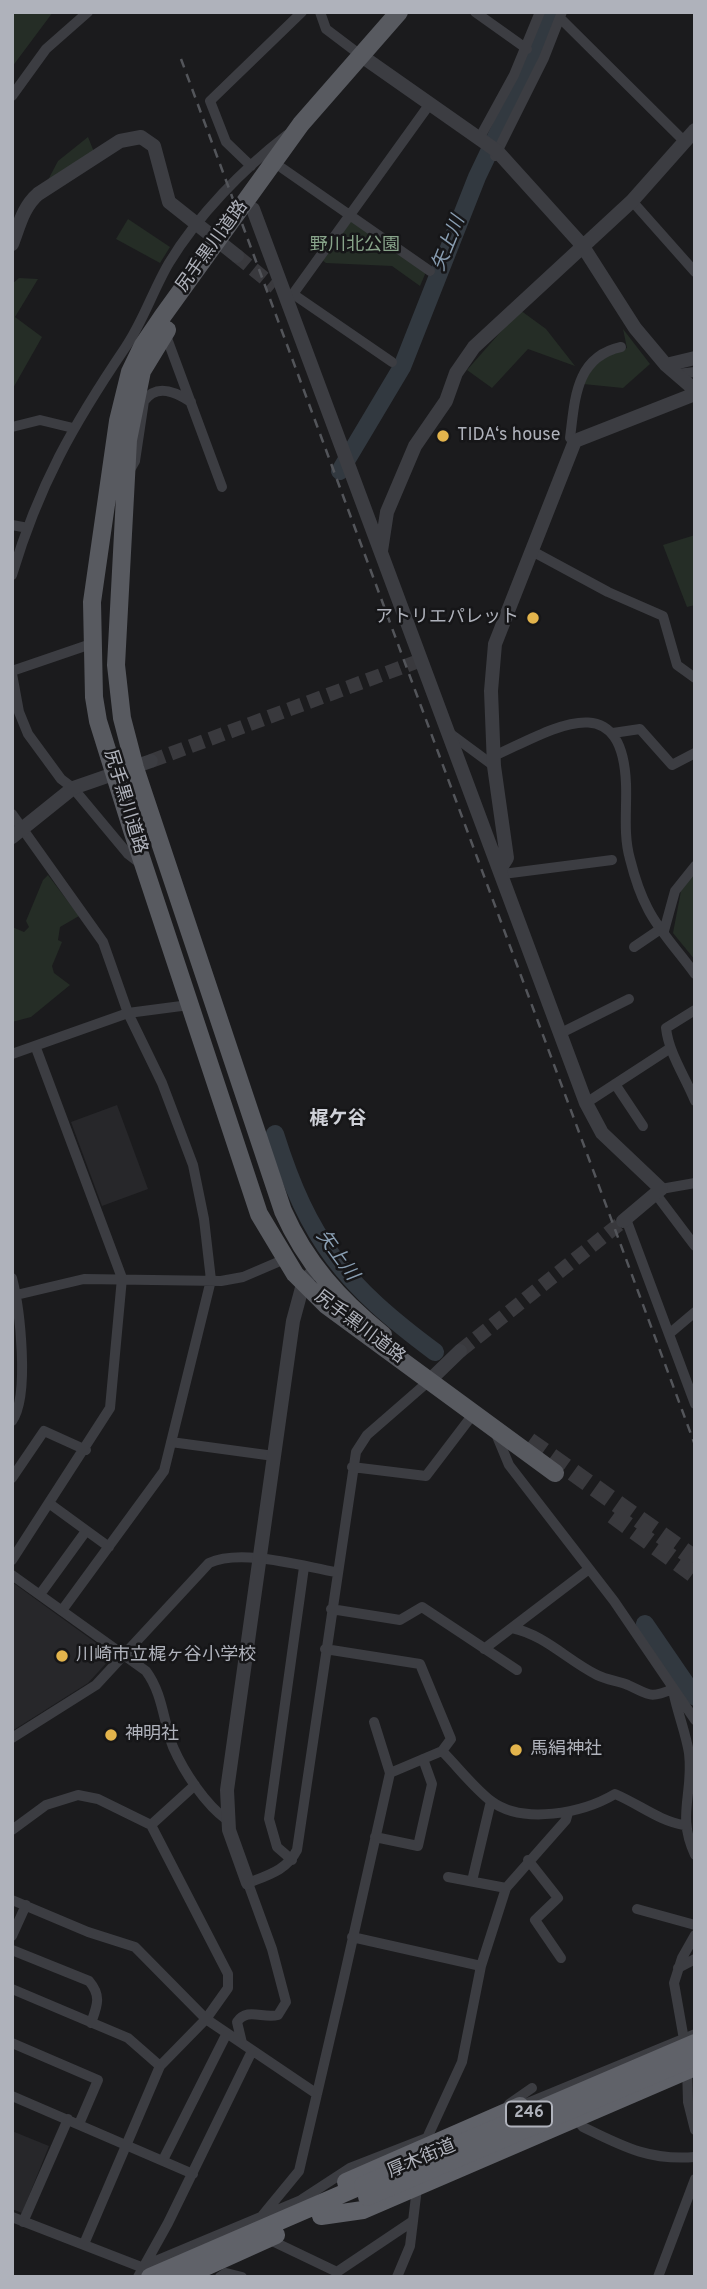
<!DOCTYPE html>
<meta charset="utf-8">
<style>
body{margin:0}
#map{position:relative;width:707px;height:2289px;overflow:hidden;background:#1b1b1d;font-family:Overpass,sans-serif}
canvas{display:block}
.frame{position:absolute;inset:0;border:14px solid #afb2bb;pointer-events:none}
</style>
<div id="map">
<canvas width="707" height="2289"></canvas>
<div class="frame"></div>
</div>
<script>
const ctx = document.querySelector('canvas').getContext('2d');
ctx.lineJoin = 'round';
function fillPath(path, color) { ctx.fillStyle = color; ctx.fill(path, 'evenodd'); }
function stroke(path, color, width, dash) { ctx.strokeStyle = color; ctx.lineWidth = width; ctx.lineCap = dash ? 'butt' : 'round'; ctx.setLineDash(dash || []); ctx.stroke(path); }
function write(font, color, halo, rows, align = 'center') {
  ctx.font = font + ' Overpass,"Noto Sans JP",sans-serif'; ctx.lineWidth = 5; ctx.setLineDash([]); ctx.textBaseline = 'middle'; ctx.strokeStyle = halo; ctx.fillStyle = color; for (const [text, x, y, turn = 0] of rows) {
    ctx.save(); ctx.translate(x, y); ctx.rotate((+turn || 0) * Math.PI / 180); ctx.textAlign = isNaN(turn) ? turn : align; if (halo) ctx.strokeText(text, 0, 0); ctx.fillText(text, 0, 0); ctx.restore();
  }
}
fillPath(new Path2D(`
 M117,1105L148,1189L102,1206L71,1122Z
 M12,1582L110,1653L111,1658L88,1683L12,1731Z
 M12,2131L49,2146L22,2213L12,2209Z`), '#27272a');
fillPath(new Path2D(`
 M16,12H53L12,67V16Z
 M88,137L94,152L48,180L58,161Z
 M128,219L170,247L160,263L116,239Z
 M351,221L426,272L420,286L392,266L326,263L322,260Z
 M19,278L38,279L15,317L42,337L12,390V284Z
 M520,310L546,329L575,366L528,349L492,388L467,370Z
 M623,329L650,364L623,388L583,384L599,358L627,348Z
 M695,535V605L687,607L663,545Z
 M695,871V960L673,933L681,891Z
 M48,875L79,916L60,927L58,940L62,942L52,966L54,973L70,985L31,1017L12,1022V927L24,932L29,927L26,921L43,880Z`), '#252d26');
stroke(new Path2D(`
 M340,471L402,367L477,177L538,49L551,12
 M275,1134C309,1242 345,1285 435,1352
 M645,1624L695,1697`), '#323940', 18);
stroke(new Path2D(`
 M237,256L275,287
 M151,761L416,662
 M460,1351L623,1221`), '#39393d', 14, [14, 7]);
stroke(new Path2D(`
 M529,1441L695,1559
 M613,1515L695,1575`), '#39393d', 18, [18, 9]);
stroke(new Path2D(`
 M320,12L326,29L363,57
 M475,12L527,49
 M560,18L685,142
 M12,96L46,49L88,12
 M479,139L514,75L540,12
 M495,156L544,58L562,12
 M251,166L226,142L210,101L302,12
 M282,168L430,271
 M632,201L695,272
 M293,294L392,362
 M287,297L293,294L429,105
 M165,333L222,487
 M677,374L695,372
 M12,427L40,420L73,428
 M570,438C575,400 575,357 621,347
 M131,468L135,461L144,401C157,383 176,392 191,402
 M12,525L28,528
 M532,551L608,592L663,616L677,665L695,678
 M12,575C39,485 73,425 125,348C143,322 153,290 169,263C198,215 243,169 287,135
 M12,671L91,644
 M12,674L19,712L28,734L61,779L73,788L128,854L141,864
 M448,732L494,766
 M613,733L640,729L672,765L695,753
 M494,756C550,731 622,683 626,784C627,809 623,834 630,859C634,875 640,894 648,909C659,931 680,953 695,974
 M12,814L103,942L128,1013L162,1083L193,1165L204,1219L211,1280L164,1471L63,1609
 M503,874L612,860
 M664,931L675,891L695,866
 M634,947L662,928
 M695,1010L666,1028C669,1054 685,1076 695,1101
 M559,1034L629,999
 M12,1054L128,1013L189,1005
 M615,1084L643,1126
 M586,1103L669,1049
 M661,1189L695,1183
 M655,1193L695,1246
 M626,1219L695,1404
 M12,1278C20,1309 30,1396 12,1421
 M12,1296L84,1279L221,1281L243,1277L285,1259
 M669,1334L695,1312
 M494,1429L509,1465L614,1601L695,1720
 M171,1442L274,1456
 M352,1467L426,1476L474,1413
 M12,1478L44,1431L86,1450
 M50,1504L109,1547
 M12,1560L110,1408L122,1278L36,1048
 M12,1575L146,1671C163,1694 163,1721 173,1747C184,1772 205,1804 227,1820
 M41,1593L86,1531
 M331,1609L400,1620L422,1607L517,1670
 M512,1628C545,1635 567,1660 597,1675C607,1680 618,1681 628,1685C650,1695 649,1699 673,1689
 M325,1649L420,1664L451,1739L442,1751L390,1773
 M484,1649L589,1569
 M674,1695C678,1714 686,1734 689,1753C694,1794 676,1814 695,1855
 M12,1738L96,1685L209,1563C241,1548 301,1566 336,1572
 M442,1751C458,1767 473,1787 491,1801C523,1825 583,1813 615,1794C639,1804 659,1821 684,1825
 M151,1825L195,1785
 M12,1830L46,1805L78,1795L98,1799L151,1825L228,1974V1988L206,2019L160,2066L84,2244
 M375,1837L418,1846L432,1784L423,1759
 M292,1860L277,1847L269,1819L304,1567
 M528,1860L558,1898L535,1920L561,1958
 M448,1877L506,1888
 M472,1881L491,1801
 M12,1900L88,1932L135,1947L206,2019L317,2094
 M637,1909L695,1925
 M12,1936L26,1905
 M352,1937L481,1966
 M12,1950L89,1981C102,1996 97,2006 91,2023
 M678,1968L695,1959
 M12,1989L128,2038L160,2066
 M12,2043L98,2080L79,2124
 M242,2043L237,2022C247,2007 263,2019 278,2015L286,2002L272,1949L248,1883C268,1875 287,1870 297,1850L356,1452L367,1435L429,1381
 M686,2051L674,1983L682,1958L695,1935
 M687,2067L688,2102L695,2130
 M12,2096L193,2174
 M509,2104L532,2088
 M520,2106L695,2034
 M577,2120L583,2127C622,2146 649,2161 695,2157
 M163,2160L227,2033
 M262,2216L299,2171L341,1991L390,1773L374,1722
 M12,2217L141,2267L301,2200L350,2168L427,2138L462,2062L481,1966L506,1888L566,1820L568,1813
 M23,2222L68,2119
 M268,2239L337,2272L413,2221
 M138,2277L168,2223L252,2051
 M220,2277L226,2273L242,2277
 M397,2277L410,2246L417,2188
 M658,2277L695,2179`), '#3c3d42', 10);
stroke(new Path2D(`
 M363,57L497,151L582,245L635,328L666,365L695,390
 M253,209L586,1103L602,1133L661,1189L623,1221
 M12,244C19,226 23,207 38,194L120,141L141,137L154,146L169,202L237,256
 M666,365L695,358
 M381,551L387,512L415,446L446,401L456,373L474,347L632,201L695,130
 M12,837L73,788L151,761
 M500,869L507,858L494,766L491,691L495,644L575,441L695,394
 M429,1381L460,1351
 M248,1883L229,1830L227,1790L293,1321L303,1284L310,1275`), '#3c3d42', 14);
stroke(new Path2D(`
 M399,12L301,124L162,317L143,345L130,372L118,421L92,602L94,697L98,721L132,830L259,1214L295,1274L326,1305L555,1473
 M167,330L142,371L128,440L116,665L122,718L135,768L283,1211C306,1263 339,1299 383,1335`), '#585a60', 18);
stroke(new Path2D(`
 M346,2182L520,2106
 M321,2216L363,2210L695,2067
 M150,2277L363,2185
 M183,2277L276,2235`), '#606269', 18);
stroke(new Path2D(`
 M181,59L695,1445`), '#53555a', 2.5, [9, 7]);
stroke(new Path2D(`
 M363,2185L695,2043
 M367,2197L695,2057`), '#606269', 18);
for (const [x, y, r, color] of [
 [443,436,7,"#e3b44c"],
 [533,618,7,"#e3b44c"],
 [62,1656,7,"#e3b44c"],
 [111,1735,7,"#e3b44c"],
 [516,1750,7,"#e3b44c"]
]) { const dot = new Path2D(); dot.arc(x, y, r, 0, 2 * Math.PI); ctx.fillStyle = color; ctx.fill(dot); stroke(dot, '#161618', 2.5); }
for (const [x, y, w] of [
 [529,2114,46]
]) { const box = new Path2D(); box.roundRect(x - w / 2, y - 12.5, w, 25, 5); ctx.fillStyle = '#161618'; ctx.fill(box); stroke(box, '#afb2bb', 2); }
write('bold 16px', '#afb2bb', null, [
 ["246",529,2114]
]);
write('18px', '#88a48a', '#161618', [
 ["野川北公園",355,246]
]);
write('18px', '#afb2bb', '#161618', [
 ["尻手黒川道路",213,247,-54],
 ["尻手黒川道路",124,802,73],
 ["尻手黒川道路",359,1328,37],
 ["厚木街道",422,2160,-23]
]);
write('18px', '#afb2bb', '#161618', [
 ["TIDA‘s house",457,436],
 ["アトリエパレット",519,618,"right"],
 ["川崎市立梶ヶ谷小学校",76,1656],
 ["神明社",125,1735],
 ["馬絹神社",530,1750]
], 'left');
write('italic 19px', '#899eb2', '#161618', [
 ["矢上川",450,244,-68],
 ["矢上川",336,1256,54]
]);
write('bold 19px', '#cfd1d8', '#161618', [
 ["梶ケ谷",338,1120]
]);
</script>
